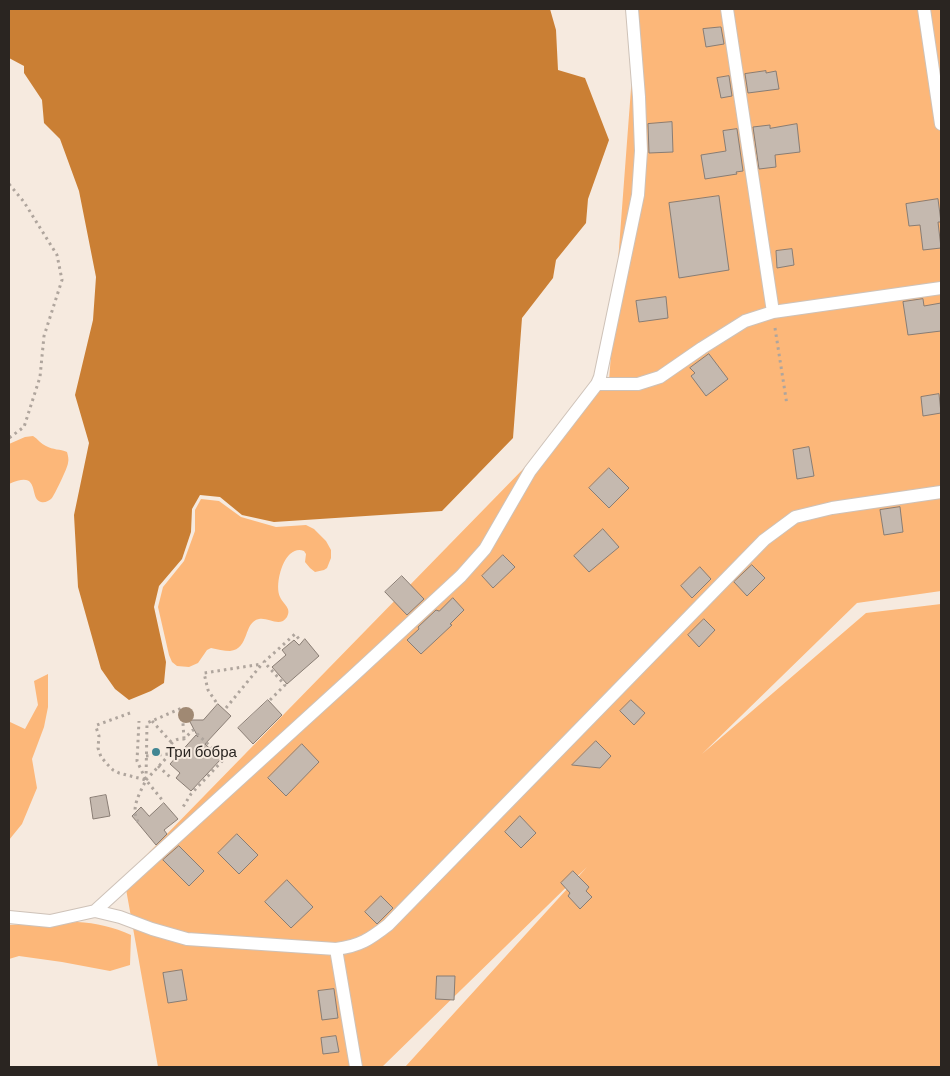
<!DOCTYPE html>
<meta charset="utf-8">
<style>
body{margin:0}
#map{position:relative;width:950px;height:1076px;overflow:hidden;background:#f6eadf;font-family:"Public Sans",sans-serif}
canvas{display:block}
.frame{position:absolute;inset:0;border:10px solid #2a2521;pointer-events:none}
</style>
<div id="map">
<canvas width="950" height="1076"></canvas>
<div class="frame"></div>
</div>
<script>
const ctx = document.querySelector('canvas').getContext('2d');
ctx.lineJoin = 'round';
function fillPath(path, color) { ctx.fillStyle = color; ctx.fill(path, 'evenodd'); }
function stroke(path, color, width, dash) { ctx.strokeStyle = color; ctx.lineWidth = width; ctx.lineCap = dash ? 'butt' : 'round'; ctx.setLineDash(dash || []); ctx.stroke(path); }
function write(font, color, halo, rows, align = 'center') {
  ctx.font = font + ' "Public Sans",sans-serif'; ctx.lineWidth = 4; ctx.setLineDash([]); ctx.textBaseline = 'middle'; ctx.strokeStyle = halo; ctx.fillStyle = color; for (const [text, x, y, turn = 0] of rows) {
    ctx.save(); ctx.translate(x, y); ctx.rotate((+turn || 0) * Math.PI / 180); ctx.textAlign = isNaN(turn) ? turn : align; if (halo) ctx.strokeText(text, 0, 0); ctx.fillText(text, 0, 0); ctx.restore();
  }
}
fillPath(new Path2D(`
 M637,9H941V591L857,603L702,754L866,613L941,604V1067H405L587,867L382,1067H158L124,878L609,381Z
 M33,436C38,439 41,444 46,446C53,450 60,449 67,452C68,456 69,459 68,463C68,467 54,496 52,498C49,501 45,503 41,502C28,499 42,469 9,484V444L25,437Z
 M201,499L219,501L241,517L276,527L306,525L314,529L326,541L331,550V558L327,568L324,570L315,572L310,568L305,562L306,554L304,551C299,549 295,550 290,554C281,562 275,586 280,597C283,604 292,608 287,617C280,628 268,617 259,619C243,622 250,649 230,651C224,651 217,649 211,648L207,650L198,663L189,667L177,666L172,662L169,655L158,607L163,587L184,561L195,531V510Z
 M48,674V707L44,727L32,759L37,788L22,824L9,840V723L10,722L25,729L38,705L34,681Z
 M77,922C96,923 114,927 131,935L130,965L110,971L62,962L19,956L9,959V925Z`), '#fcb779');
fillPath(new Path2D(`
 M9,9H550L556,30L558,70L585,78L609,140L588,199L586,223L556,260L553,278L522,318L513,438L442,511L274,522L242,515L220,497L200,495L192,509L191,532L182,559L159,586L154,607L166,662L164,683L151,691L129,700L115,689L101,669L78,587L74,515L89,443L75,395L93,320L96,277L79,191L60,139L44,123L42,100L24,73V66L9,58Z`), '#ca7f34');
const building = new Path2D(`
 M720,27H721L724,44L706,47L703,29Z
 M766,71V73L776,71L779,89L748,93L745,74Z
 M729,76L732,96L721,98L717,78Z
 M672,122L673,152L649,153L648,124Z
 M797,124L800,152L775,155L776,167L759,169L753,127L770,125V128Z
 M737,129L743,171L736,172L737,174L705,179L701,155L726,151L723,131Z
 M719,196L729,270L679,278L669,203Z
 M938,199L941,222H938L941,248L923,250L920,225L909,226L906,204Z
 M792,249L794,265L777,268L776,251Z
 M666,297L668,318L639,322L636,301Z
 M923,299L924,306L941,303V331L908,335L903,302Z
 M709,354L728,379L706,396L691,376L695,373L690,368Z
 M939,394L941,413L923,416L921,397Z
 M809,447L814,476L797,479L793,450Z
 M609,468L629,488L609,508L589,488Z
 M900,507L903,532L884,535L880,510Z
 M603,529L619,547L589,572L574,556Z
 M503,555L515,567L493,588L482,576Z
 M752,565L765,578L747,596L734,582Z
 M700,567L711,579L692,598L681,586Z
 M402,576L424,599L407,615L385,592Z
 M453,598L464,610L450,624L452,625L421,654L407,640L419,629L418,627L436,610L439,611Z
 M704,619L715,630L699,647L688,635Z
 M305,639L319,656L287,684L272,667L286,655L282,650L294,640L299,645Z
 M268,700L282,715L253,744L238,728Z
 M631,700L645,713L634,725L620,711Z
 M218,704L231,716L205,744L221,759L191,791L176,778L180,773L170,764L196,735L198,737L189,720H203Z
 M596,741L611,756L600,768L572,765Z
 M302,744L319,762L286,796L268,778Z
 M106,795L110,816L93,819L90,798Z
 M164,803L178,819L164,830L167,834L156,845L132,816L141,807L149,816Z
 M520,816L536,833L521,848L505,832Z
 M237,834L258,855L239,874L218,853Z
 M179,846L204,871L189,886L163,860Z
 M573,871L589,887L586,891L592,897L580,909L568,896L570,893L561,883Z
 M287,880L313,907L291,928L265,902Z
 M381,896L393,908L377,924L365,912Z
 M182,970L187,1000L168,1003L163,973Z
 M437,976H455L454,1000L436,999Z
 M334,989L338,1018L322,1020L318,991Z
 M336,1036L339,1052L323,1054L321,1038Z`);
fillPath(building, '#c5b9af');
stroke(building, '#897d74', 1);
const service = new Path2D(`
 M727,9L773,312
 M924,9L941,124
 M597,384H638L660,377L702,348L745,321L773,312L941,288
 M95,911L120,917L152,929L187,939L336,949C360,946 370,939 388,925L764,540L795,517L832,508L941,492
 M9,917L50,921L95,911L353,676L461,576L485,549L530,471L597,384L600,377L638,195L641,151L639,97L632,9
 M336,949L356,1067`);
stroke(service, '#cec2b8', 14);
stroke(new Path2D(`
 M9,184L24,202L57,255L62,280L44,336L40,377L24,427L9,438
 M775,328L787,405
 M270,700L285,685L264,662L295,634L299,639
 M216,702L208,690L204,673L262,664
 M226,708L262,664
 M130,713L97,725L96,727L99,736L98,748L101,757L108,765L113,770L119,773L146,780L163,801
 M152,721L172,743
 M146,756L169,754
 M158,766L170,777
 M146,780L170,754C168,744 174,738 184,739L193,730L224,759L191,794L183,807
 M146,780L147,723L182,708L184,739
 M138,822C130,808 140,793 146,780L137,761L139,721`), '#afa59d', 3, [2.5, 4]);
stroke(service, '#fff', 12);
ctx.fillStyle = '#a08973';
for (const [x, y] of [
 [186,715]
]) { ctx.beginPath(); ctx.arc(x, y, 8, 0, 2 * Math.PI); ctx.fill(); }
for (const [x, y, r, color] of [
 [156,752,5,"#418693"]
]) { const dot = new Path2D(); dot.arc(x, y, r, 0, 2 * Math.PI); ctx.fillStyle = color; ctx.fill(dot); stroke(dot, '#f6eadf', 2); }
write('15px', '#2a2521', '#f6eadf', [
 ["Три бобра",166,752]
], 'left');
</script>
